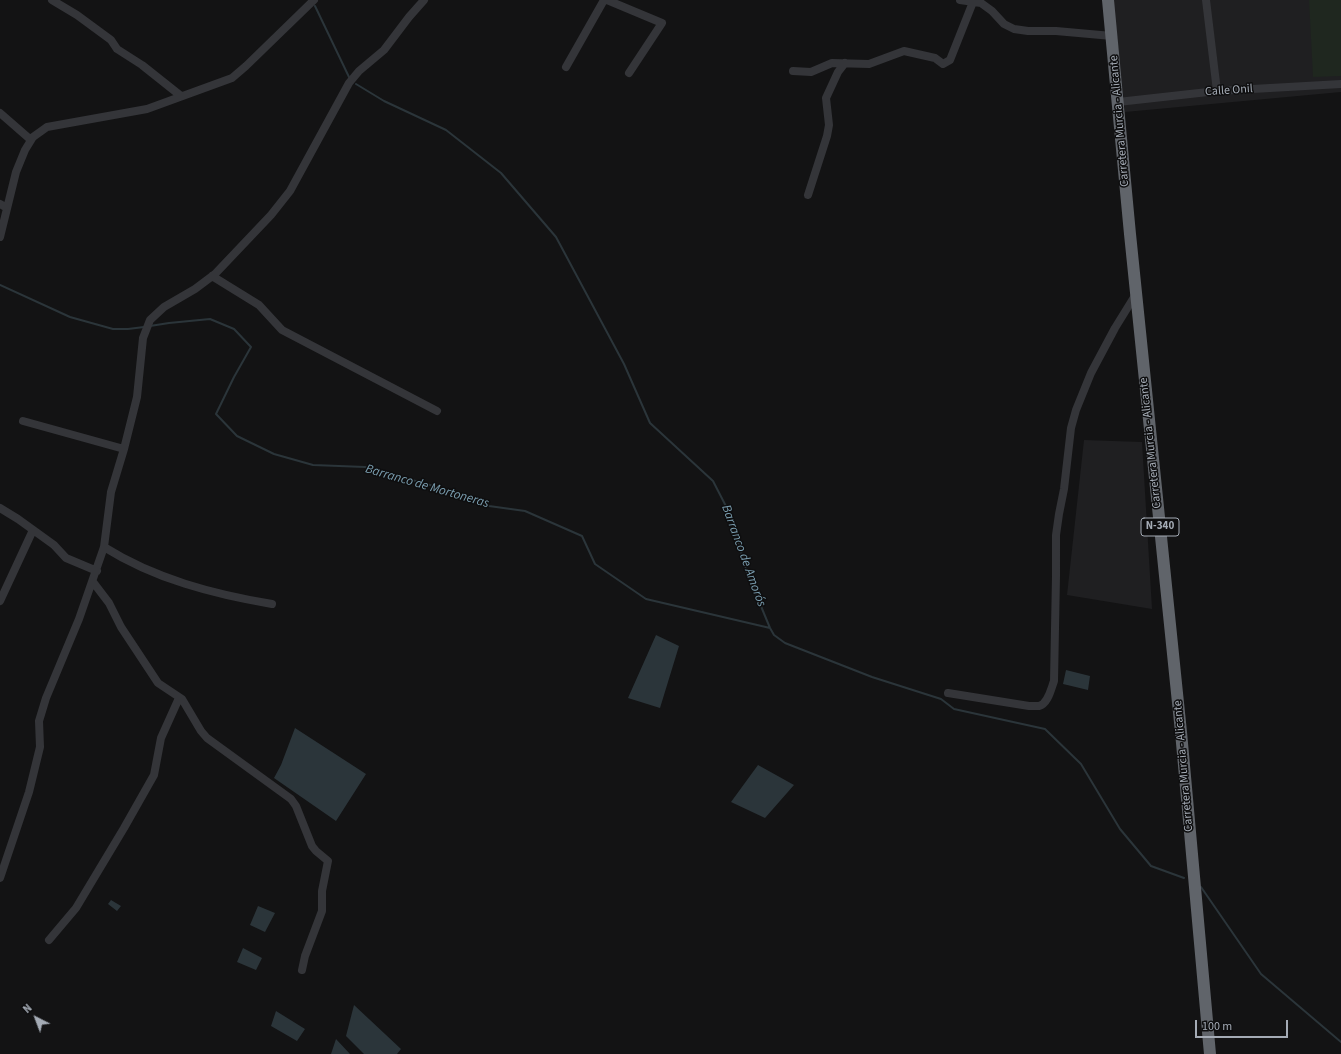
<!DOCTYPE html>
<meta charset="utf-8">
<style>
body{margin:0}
#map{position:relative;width:1341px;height:1054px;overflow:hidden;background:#131314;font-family:"Source Sans 3",sans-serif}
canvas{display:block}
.north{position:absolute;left:16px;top:998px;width:40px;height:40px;-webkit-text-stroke:3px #0e0e0f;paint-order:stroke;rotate:318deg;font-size:11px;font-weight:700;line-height:16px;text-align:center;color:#a4abb5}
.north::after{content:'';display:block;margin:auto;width:14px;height:18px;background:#a4abb5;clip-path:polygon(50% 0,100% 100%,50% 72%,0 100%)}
.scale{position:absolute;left:1195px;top:1020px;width:93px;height:18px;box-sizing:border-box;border:2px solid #a4abb5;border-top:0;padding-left:5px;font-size:12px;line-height:14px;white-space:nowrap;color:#a4abb5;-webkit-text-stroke:3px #0e0e0f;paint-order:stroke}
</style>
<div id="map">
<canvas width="1341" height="1054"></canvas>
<div class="north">N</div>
<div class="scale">100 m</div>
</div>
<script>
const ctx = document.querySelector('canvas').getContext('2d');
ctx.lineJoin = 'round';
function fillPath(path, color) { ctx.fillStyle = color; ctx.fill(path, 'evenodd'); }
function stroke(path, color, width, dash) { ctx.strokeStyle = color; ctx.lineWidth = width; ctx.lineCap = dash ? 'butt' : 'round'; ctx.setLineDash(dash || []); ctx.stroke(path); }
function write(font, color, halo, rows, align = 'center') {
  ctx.font = font + ' "Source Sans 3",sans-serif'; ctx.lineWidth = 3; ctx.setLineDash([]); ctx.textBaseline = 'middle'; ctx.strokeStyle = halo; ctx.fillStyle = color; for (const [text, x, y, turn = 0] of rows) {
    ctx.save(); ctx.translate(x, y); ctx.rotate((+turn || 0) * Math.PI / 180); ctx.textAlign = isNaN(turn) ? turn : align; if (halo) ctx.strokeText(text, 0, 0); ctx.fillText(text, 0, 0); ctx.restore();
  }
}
fillPath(new Path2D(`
 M1113,0H1341V92L1125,112Z
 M1084,440L1142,442L1152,609L1067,595Z`), '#1f1f21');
fillPath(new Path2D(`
 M1309,0H1341V76L1313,77Z`), '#1f271f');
fillPath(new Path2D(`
 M656,635L679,646L660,708L628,698Z
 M1066,670L1090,676L1088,690L1063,684Z
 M295,728L366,774L336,821L274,778L281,765Z
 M758,765L794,785L765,818L731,802Z
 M111,900L121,906L117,911L108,904Z
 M258,906L275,913L265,932L250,925Z
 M243,948L262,958L256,970L237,962Z
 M354,1005L401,1049L397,1054H364L346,1036Z
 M276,1011L305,1029L297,1041L271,1026Z
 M336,1039L350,1054H331Z`), '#2b353a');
stroke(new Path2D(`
 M315,6L349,77
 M356,84L384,101L446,130L501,173L556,237L624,364L650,423L713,481L731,516L746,570L770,628L774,635L785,643L872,677L941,699L954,709L1045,729L1081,764L1120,829L1151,866L1184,878
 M0,285L70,317L113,329H128L144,327
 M150,326L169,323L210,319L234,329L251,347L234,377L216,414L237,436L274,454L313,465L365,467L430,485L489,506L525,511L582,536L595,564L646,599L770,628
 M1201,887L1261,974L1341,1042`), '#2b353a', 2);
stroke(new Path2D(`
 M52,0L77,15L111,40L117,49L142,65L181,96
 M607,0L662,23L629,73
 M960,0L981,3L992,11L1004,24L1014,29L1028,31H1056L1112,36
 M1206,0L1217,91
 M566,67L604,0
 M793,71L811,72L832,63L869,64L904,51L935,58L943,64L950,60L973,2
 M1118,102L1217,91L1341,84
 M0,113L31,140
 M808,195L827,136L829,125L826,98L838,72L845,63
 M0,204L7,208
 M0,237L16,172L25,150L33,137L47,127L147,109L232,78L246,66L314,0
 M212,276L259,305L282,330L437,411
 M23,421L124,449
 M0,508L18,519L54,545L66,558L97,571
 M104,547C155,579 213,594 272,604
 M93,582L109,603L121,627L158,683L182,699L201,731L207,738L291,799L296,806L312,846L316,851L328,861L322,891V911L305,956L302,970
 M0,601L33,530
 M948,693L1029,706C1032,706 1036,706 1039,706C1048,704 1051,689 1054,681L1056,576V535L1059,514L1064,489L1071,428L1076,410L1091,373L1115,328L1136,294
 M0,878L29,792L40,747L39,721L46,698L79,619L104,547L111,492L124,449L137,397L143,338L150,320L164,307L195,289L215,274L271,215L290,191L349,83L359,71L384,50L409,17L424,0
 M49,940L76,908L124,828L154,775L161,738L179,698`), '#343539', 8);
stroke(new Path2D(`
 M1108,0L1130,234L1181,732L1210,1054`), '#60646a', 12);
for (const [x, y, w] of [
 [1160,527,38]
]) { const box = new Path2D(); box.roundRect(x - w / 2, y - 9, w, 18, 3); ctx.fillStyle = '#0e0e0f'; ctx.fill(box); stroke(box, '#a4abb5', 1); }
write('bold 11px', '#a4abb5', null, [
 ["N-340",1160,527]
]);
write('12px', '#a4abb5', '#0e0e0f', [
 ["Calle Onil",1229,91,-4],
 ["Carretera Murcia - Alicante",1120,121,-95],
 ["Carretera Murcia - Alicante",1151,443,-96],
 ["Carretera Murcia - Alicante",1184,766,-95]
]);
write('italic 13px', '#7b9eb0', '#0e0e0f', [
 ["Barranco de Mortoneras",427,487,16],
 ["Barranco de Amorós",743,556,70]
]);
</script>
